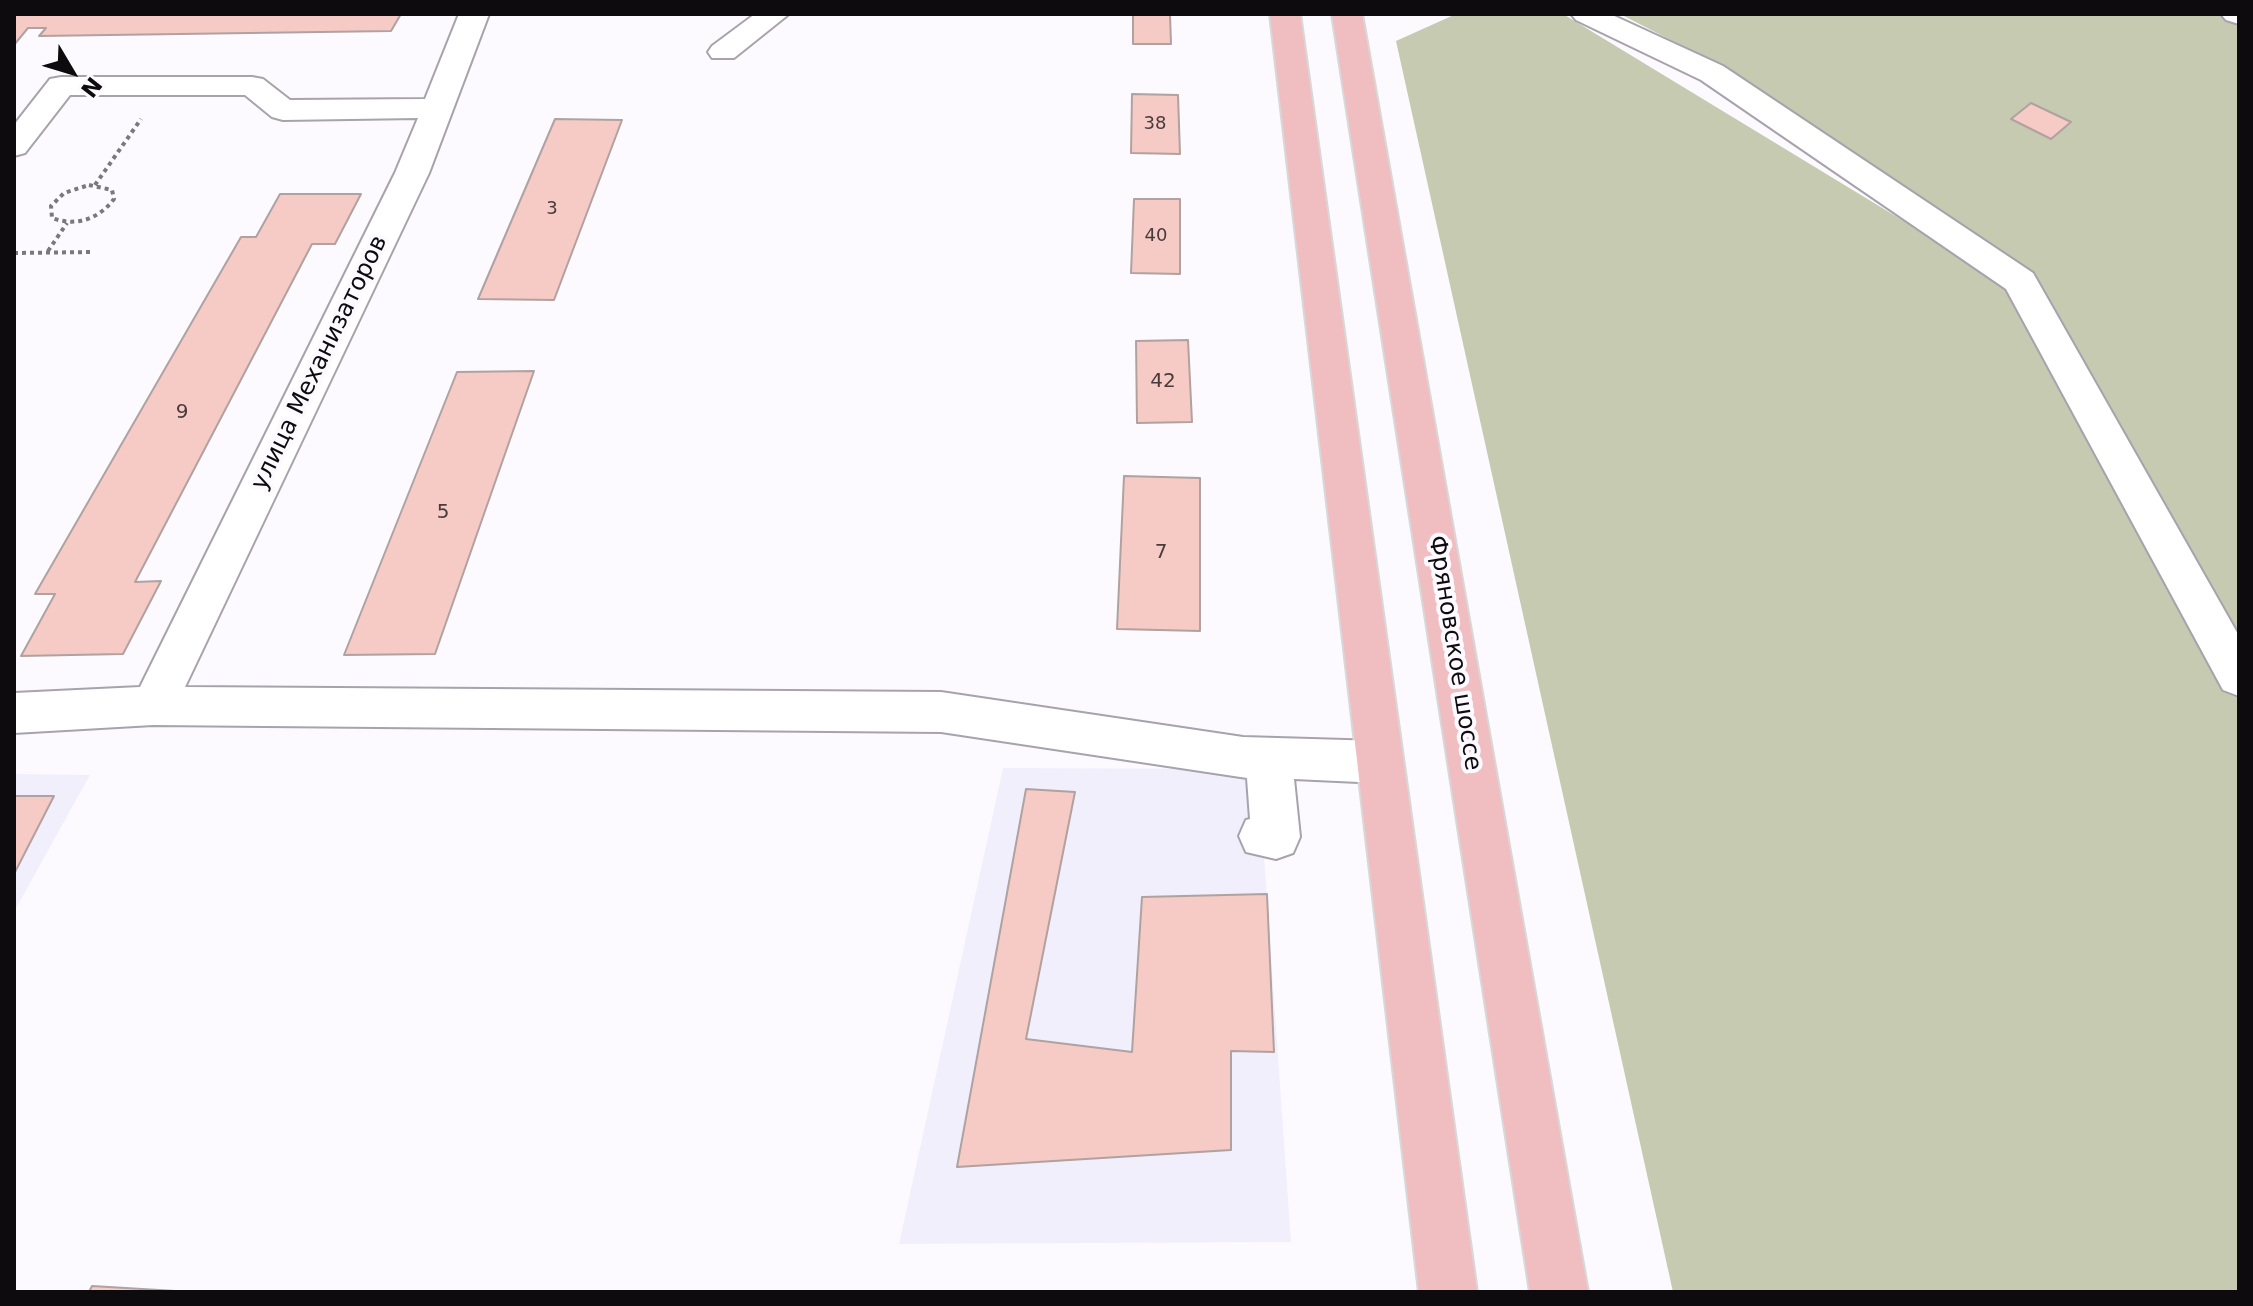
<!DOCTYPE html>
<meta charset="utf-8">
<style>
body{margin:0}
#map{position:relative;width:2253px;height:1306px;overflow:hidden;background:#fdfaff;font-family:"DejaVu Sans",sans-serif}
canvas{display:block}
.frame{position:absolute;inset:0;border:16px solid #0d0b0e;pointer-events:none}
.north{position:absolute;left:32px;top:32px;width:80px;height:80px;-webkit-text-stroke:6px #fdfaff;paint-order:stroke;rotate:128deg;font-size:22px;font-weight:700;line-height:32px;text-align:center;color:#0d0b0e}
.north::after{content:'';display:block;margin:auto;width:28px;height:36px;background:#0d0b0e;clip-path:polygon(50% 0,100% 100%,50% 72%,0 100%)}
</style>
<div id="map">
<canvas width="2253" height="1306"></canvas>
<div class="frame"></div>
<div class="north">N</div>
</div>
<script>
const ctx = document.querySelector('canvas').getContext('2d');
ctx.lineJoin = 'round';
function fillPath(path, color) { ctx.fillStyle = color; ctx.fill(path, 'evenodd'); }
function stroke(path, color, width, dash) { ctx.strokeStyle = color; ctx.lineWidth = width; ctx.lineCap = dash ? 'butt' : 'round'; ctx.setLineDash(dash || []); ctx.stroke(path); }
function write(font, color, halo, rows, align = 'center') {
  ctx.font = font + ' "DejaVu Sans",sans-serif'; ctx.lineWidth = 8; ctx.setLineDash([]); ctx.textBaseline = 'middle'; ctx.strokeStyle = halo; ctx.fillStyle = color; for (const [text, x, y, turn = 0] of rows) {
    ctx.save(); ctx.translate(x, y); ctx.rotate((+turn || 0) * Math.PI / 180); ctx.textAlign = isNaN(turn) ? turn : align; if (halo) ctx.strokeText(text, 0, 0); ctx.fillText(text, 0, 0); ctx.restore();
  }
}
fillPath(new Path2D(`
 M1003,768L1258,769L1291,1242L899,1244Z
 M14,774L90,775L14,912Z`), '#f2effd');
fillPath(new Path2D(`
 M1456,14H1563L1991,274L2016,301L1996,264L1729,70L1620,14H2239V1292H1673L1396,41Z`), '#c5cab1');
const building = new Path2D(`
 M14,14H401L391,31L39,36L46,28H28L14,45Z
 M1133,14H1170L1171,44H1133Z
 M1132,94L1178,95L1180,154L1131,153Z
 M2031,103L2071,122L2051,139L2011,119Z
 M555,119L622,120L554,300L478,299Z
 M280,194H361L335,244H312L135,582L161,581L123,654L21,656L55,594H35L241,237H256Z
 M1134,199H1180V274L1131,273Z
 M1188,340L1192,422L1137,423L1136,341Z
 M534,371L435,654L344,655L457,372Z
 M1124,476L1200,478V631L1117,629Z
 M1026,789L1075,792L1026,1039L1132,1052L1142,897L1267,894L1274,1052L1231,1051V1150L957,1167Z
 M14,796H54L14,874Z
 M92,1286L176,1291L89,1292Z`);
fillPath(building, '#f6cac5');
stroke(building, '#afa2a0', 2);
const minor = new Path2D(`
 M459,14H489L429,173L185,687L941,692L1243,737L1380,741L1396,747L1403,762L1396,777L1380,783L1294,779L1300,837L1293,853L1276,859L1246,852L1239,836L1246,820L1250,819L1247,778L941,732L153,725L14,733V693L140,687L395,173L418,118L283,120L272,117L245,95H70L25,153L14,156V125L50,79L61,77H252L263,79L290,100L425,99Z
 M755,14H789L734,58H712L708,52L712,46Z
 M1571,14H1610L1723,66L2033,273L2239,636V696L2223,690L2006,289L1701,80L1576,20Z
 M2221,14H2239V24L2226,20Z`);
const major = new Path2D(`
 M1270,14H1300L1477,1292H1419Z
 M1332,14H1362L1588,1292H1530Z`);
stroke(minor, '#a8a2ac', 4);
stroke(major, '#d8d8d8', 4);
stroke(new Path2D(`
 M89,185L112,190L114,199C99,219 76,227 52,218L51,206L64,193Z
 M95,185L141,119
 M48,251L67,223
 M14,253L94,252`), '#7a787c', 4, [4, 4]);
fillPath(minor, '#fff');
fillPath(major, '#f0bec1');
write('18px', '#473b3c', null, [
 ["38",1155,124],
 ["3",552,209],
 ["40",1156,236]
]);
write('20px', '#473b3c', null, [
 ["42",1163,382],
 ["9",182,413],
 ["5",443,513],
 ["7",1161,553]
]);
write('24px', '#0d0b0e', '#fdfaff', [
 ["улица Механизаторов",320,363,-64],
 ["Фряновское шоссе",1454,653,81]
]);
</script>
